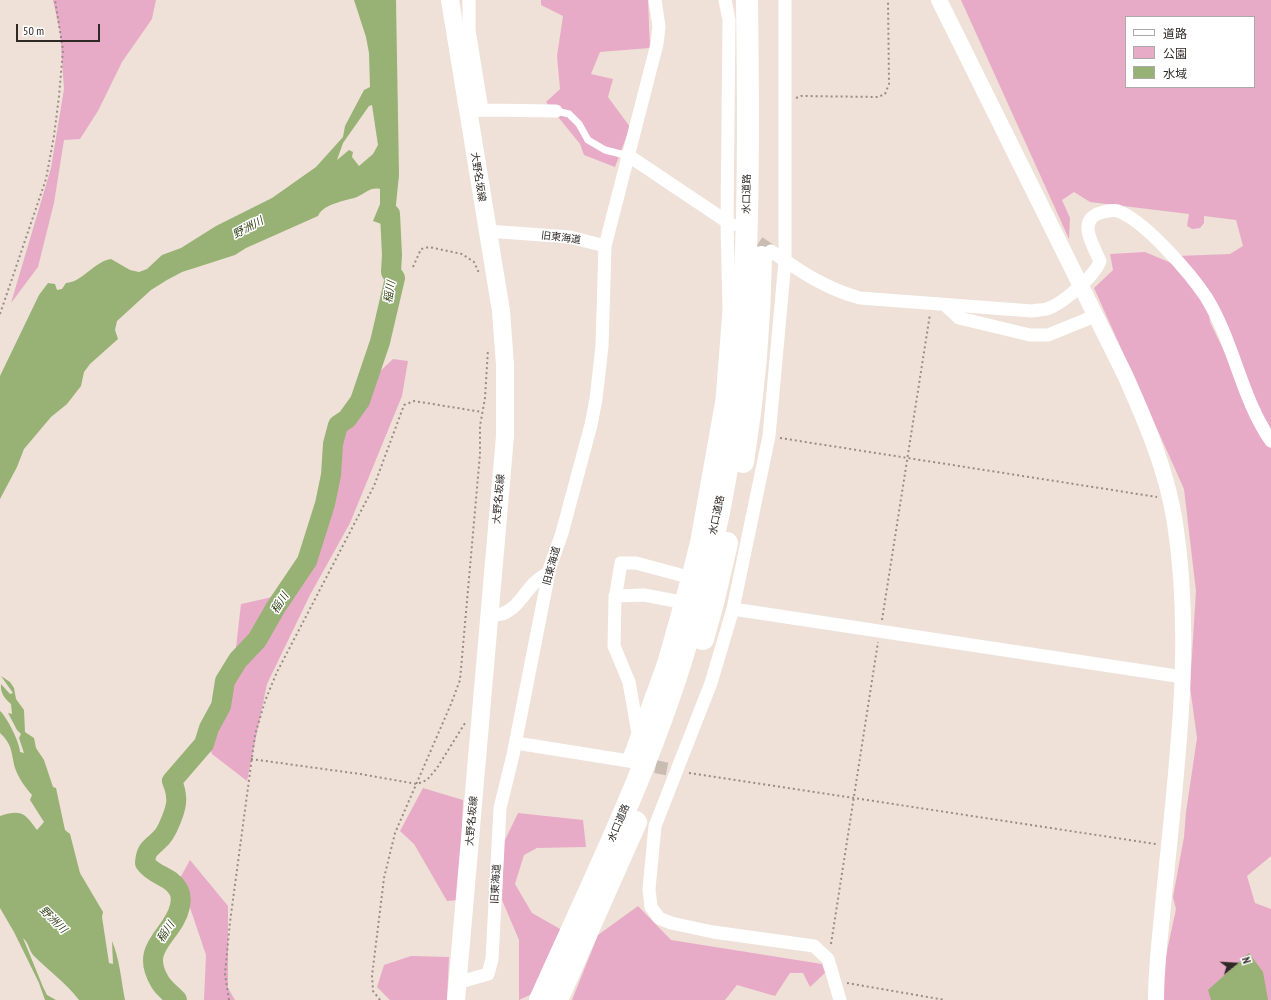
<!DOCTYPE html>
<meta charset="utf-8">
<style>
body{margin:0}
#map{position:relative;width:1271px;height:1000px;overflow:hidden;background:#efe1d7;font-family:"PT Sans Narrow","Noto Sans JP",sans-serif}
canvas{display:block}
.legend{position:absolute;left:1125px;top:16px;width:130px;height:72px;box-sizing:border-box;background:#fff;border:1px solid #aba9a8;margin:0;padding:5px 7px;list-style:none;font-size:12px;color:#2e2925}
.legend li{display:flex;align-items:center;gap:8px;height:20px}
.legend b{width:20px;border:1px solid #aba9a8}
.north{position:absolute;left:1215px;top:944px;width:40px;height:40px;-webkit-text-stroke:3px #fff;paint-order:stroke;rotate:72deg;font-size:11px;font-weight:700;line-height:16px;text-align:center;color:#2e2925}
.north::after{content:'';display:block;margin:auto;width:14px;height:18px;background:#2e2925;clip-path:polygon(50% 0,100% 100%,50% 72%,0 100%)}
.scale{position:absolute;left:16px;top:24px;width:84px;height:18px;box-sizing:border-box;border:2px solid #2e2925;border-top:0;padding-left:5px;font-size:12px;line-height:14px;white-space:nowrap;color:#2e2925;-webkit-text-stroke:3px #fff;paint-order:stroke}
</style>
<div id="map">
<canvas width="1271" height="1000"></canvas>
<ul class="legend">
<li><b style="height:5px;background:#fff"></b>道路</li>
<li><b style="height:11px;background:#e8abc7"></b>公園</li>
<li><b style="height:11px;background:#97b274"></b>水域</li>
</ul>
<div class="north">N</div>
<div class="scale">50 m</div>
</div>
<script>
const ctx = document.querySelector('canvas').getContext('2d');
ctx.lineJoin = 'round';
function fillPath(path, color) { ctx.fillStyle = color; ctx.fill(path, 'evenodd'); }
function stroke(path, color, width, dash) { ctx.strokeStyle = color; ctx.lineWidth = width; ctx.lineCap = dash ? 'butt' : 'round'; ctx.setLineDash(dash || []); ctx.stroke(path); }
function write(font, color, halo, rows, align = 'center') {
  ctx.font = font + ' "PT Sans Narrow","Noto Sans JP",sans-serif'; ctx.lineWidth = 3; ctx.setLineDash([]); ctx.textBaseline = 'middle'; ctx.strokeStyle = halo; ctx.fillStyle = color; for (const [text, x, y, turn = 0] of rows) {
    ctx.save(); ctx.translate(x, y); ctx.rotate((+turn || 0) * Math.PI / 180); ctx.textAlign = isNaN(turn) ? turn : align; if (halo) ctx.strokeText(text, 0, 0); ctx.fillText(text, 0, 0); ctx.restore();
  }
}
fillPath(new Path2D(`
 M53,0H156L152,19L122,62L98,111L80,139L64,140L54,203L38,267L11,303L51,168L64,89L60,32Z
 M541,0H648L650,48L600,52L591,74L613,79L608,97L630,127L615,167L584,155L580,144L546,102L560,89L557,56L563,16L541,5Z
 M961,0H1271V856L1247,876L1255,903L1271,909V1000H1162L1165,960L1176,909L1173,897L1184,837L1186,812L1197,738L1190,687L1196,591L1184,489L1094,288L1113,270L1110,254L1145,252L1176,265L1208,305L1210,322L1225,353L1244,378L1227,327L1216,306L1177,256L1230,254L1243,246L1236,220L1204,216V223L1200,228L1192,229L1187,226L1189,214L1090,202L1074,192L1062,200L1070,218L1069,239ZM1126,17H1254V87H1126Z
 M393,359L408,361L402,396L350,523L310,595L267,684L247,781L212,754L203,725L232,682L241,604L268,598L293,589L319,536L342,432L375,376Z
 M423,788L463,800L459,900L447,901L414,844L400,831Z
 M518,813L583,820L586,847L537,848L524,855L515,884L532,913L562,930L532,994L519,1000V940L502,900L504,842Z
 M190,860L228,906V988L235,1000H204L206,955L180,878Z
 M638,906L671,940L822,964L825,973L810,987L803,973H790L775,996L737,985L725,1000H572L598,935Z
 M411,956L449,957L447,1000H390L377,987L384,965Z`), '#e8abc7');
fillPath(new Path2D(`
 M354,0H396L399,175L392,244L384,225L373,221L380,204V189C370,187 366,193 357,197C346,201 324,203 318,216L246,248L235,255L182,272L167,280L151,290L117,321L115,330L118,339L90,364L84,372L81,386L67,404L51,417L24,449L17,467L0,499V376L39,295L48,283L55,284L57,290L62,289L66,283C83,282 93,262 111,259L130,270L139,272L147,269L162,255L181,248L216,226L272,198L316,167L343,137L345,126L364,90L370,87L369,53L366,37ZM372,105L378,145L373,154L359,166L352,157L353,152L349,150L337,160L343,143L369,106Z
 M1,676L10,682L14,688L16,699L24,710L25,732L34,738L36,748L44,760L53,787L56,788L65,830L70,834L80,873L103,912L102,917L109,963L113,964L112,941C120,960 121,980 125,1000H79C66,983 49,971 34,956C29,951 29,943 23,938L43,987L47,995L56,1000H45L39,983L14,932L0,908V816C21,809 25,813 37,830L44,822L30,800L32,795C25,787 19,779 15,768C11,753 13,745 0,733V711C7,717 20,743 20,752L24,753L19,738L21,734L17,730L8,713L12,714L11,704C5,699 0,693 1,684L10,694L13,693Z
 M1249,953L1263,972L1268,1000H1211L1208,990Z`), '#97b274');
stroke(new Path2D(`
 M177,1000C172,994 164,989 160,982C138,946 174,936 180,906C181,901 181,895 179,891C172,876 155,877 145,863C146,849 150,849 159,840C167,834 178,806 176,797C176,792 174,786 172,781L204,744L209,728L221,706L225,681L238,660L257,640L276,607L307,561L325,504L331,475L333,444L338,425L347,419L360,401L380,342L395,278L391,272L392,255L390,214`), '#97b274', 20);
stroke(new Path2D(`
 M743,232L771,251
 M637,763L667,769`), '#c8bcb3', 13, [13, 6]);
stroke(new Path2D(`
 M796,98L801,96L878,97L885,94L889,84L888,0
 M413,267L421,249L429,247L462,254L474,262L479,273
 M0,314L46,179L54,136L59,96L63,50L55,0
 M780,438L1157,497
 M882,620L930,314
 M251,759L360,774L417,784L427,780L437,768L465,723
 M689,773L1156,844
 M831,944L878,642
 M847,983L945,1000
 M229,1000L225,974L230,922L255,735L265,701L277,672L374,486L404,405L414,401L482,412
 M380,1000L373,991L372,976L384,878L395,833L451,704L460,680L480,454V426L485,398L488,349`), '#978d86', 2, [2, 3]);
stroke(new Path2D(`
 M556,111L569,114L579,124L588,140L605,150L629,156`), '#fff', 7);
stroke(new Path2D(`
 M785,0V261L769,436L733,609L711,683L655,826L649,889L651,907L659,918L671,923L713,932L814,946L828,959L840,1000
 M482,110L556,111
 M467,113L482,110L469,30V0
 M629,156L732,225
 M487,231L570,237L605,246
 M771,251C800,271 826,289 860,298L1032,311C1037,310 1042,310 1047,309C1062,304 1095,276 1100,261C1094,247 1078,223 1097,214C1103,212 1111,209 1118,211C1145,221 1190,273 1206,297C1234,342 1241,398 1271,441
 M945,305L959,318L1030,335H1048L1095,316
 M615,596L644,595L681,602
 M733,609L1183,677
 M489,616C493,615 498,615 502,614C522,607 527,582 549,573
 M638,733L629,682L614,646L615,599L621,563H636L688,577
 M516,743L635,762
 M628,761L664,662L687,580L697,540L722,400L729,310L727,222L729,20L725,0
 M457,983L488,974L492,959L500,808L513,755L550,567L562,533L591,425L596,399L602,346L605,246L657,44L659,27L655,0`), '#fff', 13);
stroke(new Path2D(`
 M939,0L1125,375C1146,422 1167,471 1175,523C1194,646 1176,771 1164,895C1161,930 1156,965 1156,1000`), '#fff', 16);
stroke(new Path2D(`
 M450,0L501,311L505,365V436L456,1000`), '#fff', 18);
stroke(new Path2D(`
 M743,462C754,394 760,326 761,257
 M703,639L714,599L727,543
 M540,1000C595,877 656,755 692,624C708,565 723,503 731,441C750,295 749,147 747,0
 M557,1000L636,822`), '#fff', 22);
write('10px', '#2e2925', '#fff', [
 ["大野名坂線",478,177,81],
 ["水口道路",747,194,-89],
 ["旧東海道",561,238,7],
 ["大野名坂線",499,499,-85],
 ["水口道路",717,515,-78],
 ["旧東海道",552,566,-75],
 ["大野名坂線",472,821,-85],
 ["水口道路",619,823,-67],
 ["旧東海道",496,884,-87]
]);
write('italic 11px', '#314315', '#fff', [
 ["野洲川",248,228,-28],
 ["稲川",390,292,-80],
 ["稲川",280,603,-57],
 ["野洲川",53,920,45],
 ["稲川",166,932,-56]
]);
</script>
